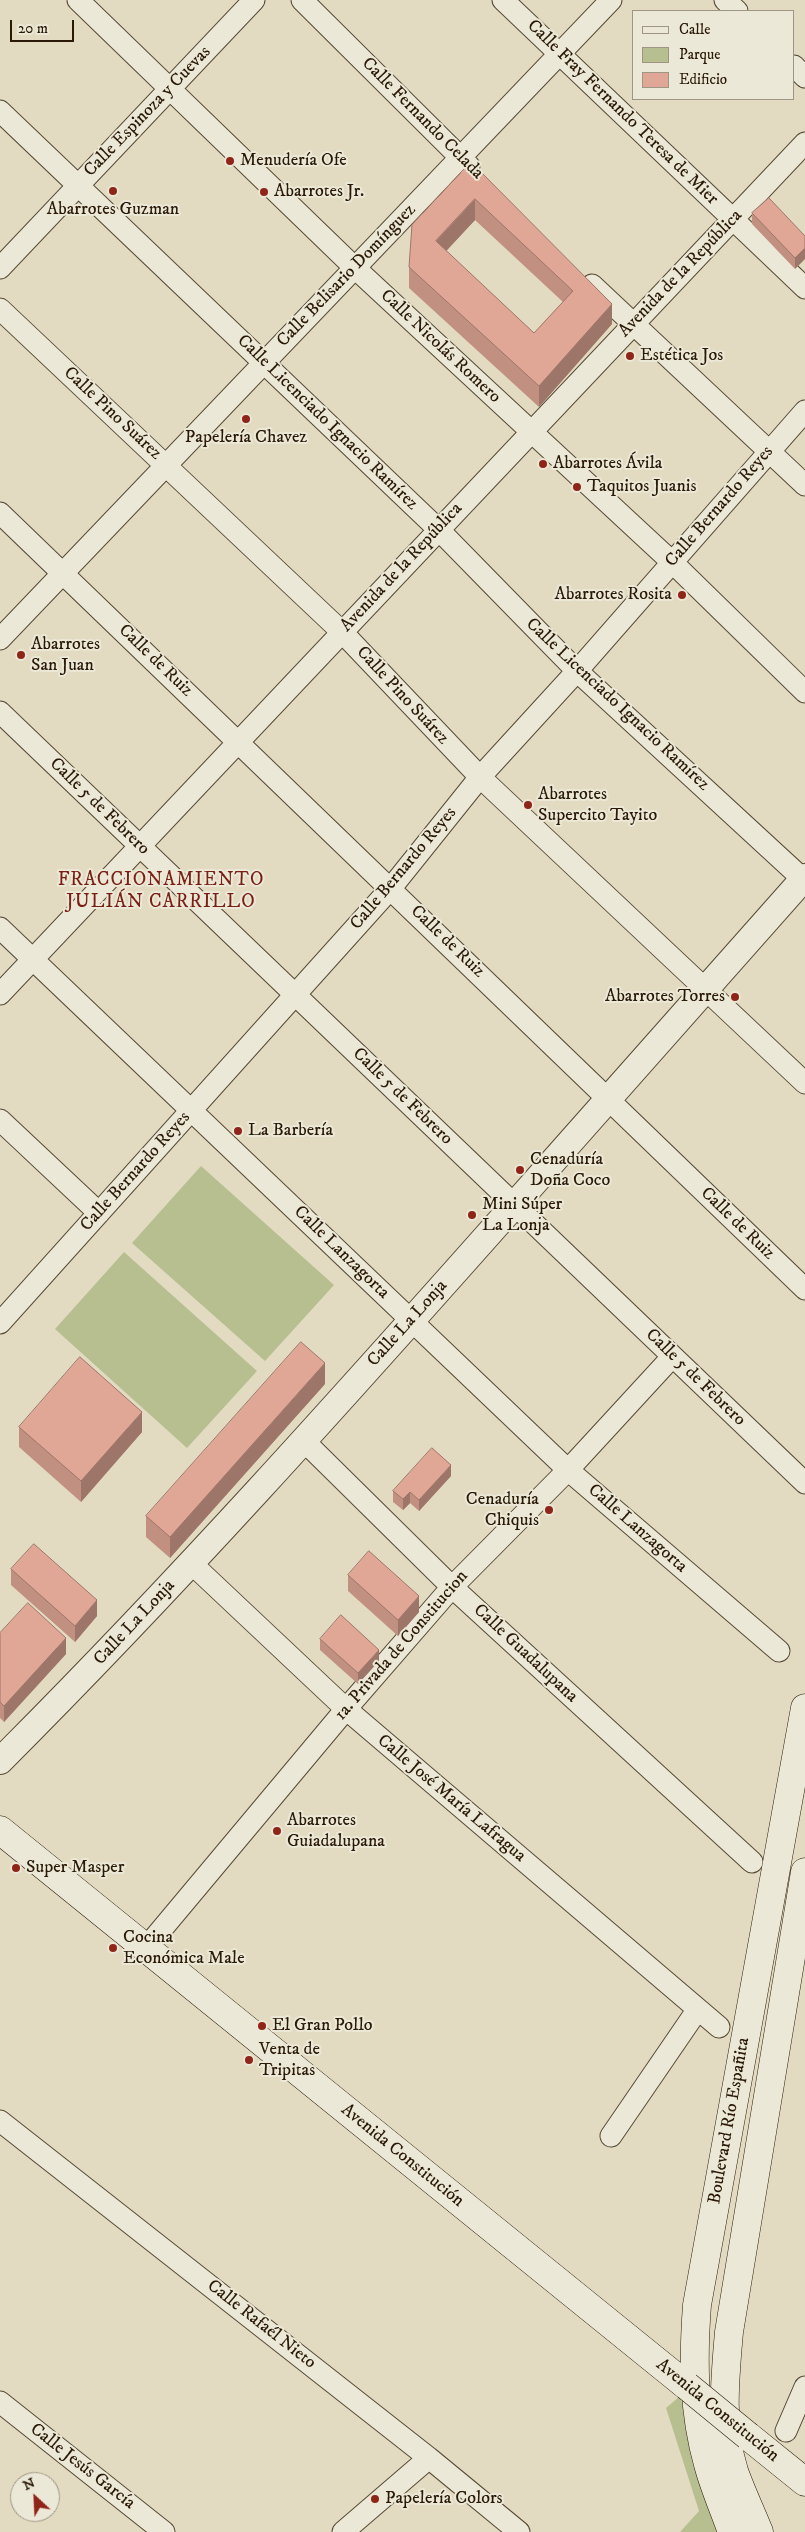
<!DOCTYPE html>
<meta charset="utf-8">
<style>
body{margin:0}
#map{position:relative;width:805px;height:2532px;overflow:hidden;background:#e2dbc1;font-family:"IM FELL DW Pica",serif}
canvas{display:block}
.legend{position:absolute;left:632px;top:10px;width:162px;height:90px;box-sizing:border-box;background:#ece8d7;border:1px solid #9e9583;margin:0;padding:6px 9px;list-style:none;font-size:15px;color:#291906}
.legend li{display:flex;align-items:center;gap:10px;height:25px}
.legend b{width:25px;border:1px solid #9e9583}
.north{position:absolute;left:10px;top:2472px;width:50px;height:50px;box-sizing:border-box;background:#ece8d7;border:1px solid #9e9583;border-radius:50%;rotate:335deg;font-size:14px;font-weight:700;line-height:20px;text-align:center;color:#291906}
.north::after{content:'';display:block;margin:auto;width:18px;height:22px;background:#8f2418;clip-path:polygon(50% 0,100% 100%,50% 72%,0 100%)}
.scale{position:absolute;left:10px;top:20px;width:64px;height:22px;box-sizing:border-box;border:2px solid #291906;border-top:0;padding-left:6px;font-size:15px;line-height:18px;white-space:nowrap;color:#291906;-webkit-text-stroke:4px #ece8d7;paint-order:stroke}
</style>
<div id="map">
<canvas width="805" height="2532"></canvas>
<ul class="legend">
<li><b style="height:6px;background:#ece8d7"></b>Calle</li>
<li><b style="height:14px;background:#b7bf90"></b>Parque</li>
<li><b style="height:14px;background:#e1a796"></b>Edificio</li>
</ul>
<div class="north">N</div>
<div class="scale">20 m</div>
</div>
<script>
const ctx = document.querySelector('canvas').getContext('2d');
ctx.lineJoin = 'round';
function fillPath(path, color) { ctx.fillStyle = color; ctx.fill(path, 'evenodd'); }
function stroke(path, color, width, dash) { ctx.strokeStyle = color; ctx.lineWidth = width; ctx.lineCap = dash ? 'butt' : 'round'; ctx.setLineDash(dash || []); ctx.stroke(path); }
function write(font, color, halo, rows, align = 'center') {
  ctx.font = font + ' "IM FELL DW Pica",serif'; ctx.lineWidth = 4; ctx.setLineDash([]); ctx.textBaseline = 'middle'; ctx.strokeStyle = halo; ctx.fillStyle = color; for (const [text, x, y, turn = 0] of rows) {
    ctx.save(); ctx.translate(x, y); ctx.rotate((+turn || 0) * Math.PI / 180); ctx.textAlign = isNaN(turn) ? turn : align; if (halo) ctx.strokeText(text, 0, 0); ctx.fillText(text, 0, 0); ctx.restore();
  }
}
fillPath(new Path2D(`
 M201,1166L334,1285L265,1361L132,1243Z
 M124,1252L257,1371L187,1448L55,1329Z
 M680,2396L719,2532H680L699,2511L666,2408Z`), '#b7bf90');
const minor = new Path2D(`
 M78,0L355,268L673,563L805,692
 M302,0L469,166
 M503,0L805,288
 M725,0L737,11
 M794,66L805,77
 M0,111L439,530L577,671L805,881
 M0,268L254,0
 M592,285L805,485
 M0,309L342,632L480,777L805,1083
 M0,513L805,1289
 M0,639L611,0
 M0,712L805,1483
 M0,928L568,1470L779,1651
 M0,994L805,143
 M0,1120L99,1213
 M0,1323L391,888L480,777L577,671L805,411
 M303,1440L452,1587L752,1862
 M191,1563L346,1709L719,2027
 M146,1948L346,1709L452,1587L568,1470L672,1357
 M0,2121L429,2458L519,2532
 M611,2136L698,2009
 M0,2402L164,2532
 M786,2431L805,2387
 M343,2532L429,2458`);
const tertiary = new Path2D(`
 M0,1761C177,1584 344,1397 510,1210C608,1099 707,989 805,877`);
const secondary = new Path2D(`
 M0,1830L687,2386
 M748,2436L805,2482
 M732,2532C724,2509 714,2487 708,2464C693,2412 693,2358 697,2305L805,1708
 M759,2532C751,2512 741,2491 734,2471C720,2426 725,2378 729,2332L805,1872`);
stroke(minor, '#574a35', 23);
stroke(tertiary, '#574a35', 28);
stroke(secondary, '#291906', 29);
stroke(minor, '#ece8d7', 21);
stroke(tertiary, '#ece8d7', 26);
stroke(secondary, '#ece8d7', 28);
const secondaryBridge = new Path2D(`
 M687,2386L748,2436`);
stroke(secondaryBridge, '#291906', 29, []);
stroke(secondaryBridge, '#ece8d7', 28);
fillPath(new Path2D(`
 M471,162L612,324L539,407L409,288V267ZM475,220L563,302L534,333L446,251Z
 M752,213L805,236L795,269L752,224Z
 M325,1384L170,1558L146,1537V1516Z
 M19,1427L142,1432L81,1502L19,1447Z
 M451,1476L419,1511L410,1503L403,1510L393,1502V1491Z
 M11,1569L97,1616L75,1642L11,1585Z
 M348,1575L419,1612L398,1636L348,1591Z
 M0,1633L66,1654L4,1722L0,1718Z
 M320,1639L379,1661L358,1684L320,1650Z`), '#c29081');
fillPath(new Path2D(`
 M475,199V220L436,262V241Z
 M805,248V259L795,269V258Z
 M612,304V324L539,407V386Z
 M325,1363V1384L170,1558V1537Z
 M142,1412V1432L81,1502V1481Z
 M451,1465V1476L419,1511V1500Z
 M410,1492V1503L403,1510V1499Z
 M419,1596V1612L398,1636V1620Z
 M97,1600V1616L75,1642V1626Z
 M66,1638V1654L4,1722V1706Z
 M379,1650V1661L358,1684V1673Z`), '#9e7569');
const building = new Path2D(`
 M471,162L612,304L539,386L409,267L412,225ZM475,199L573,291L534,333L436,241Z
 M769,198L805,236V248L795,258L752,213Z
 M301,1342L325,1363L170,1537L146,1516Z
 M80,1357L142,1412L81,1481L19,1427Z
 M432,1448L451,1465L419,1500L410,1492L403,1499L393,1491Z
 M34,1544L97,1600L75,1626L11,1569Z
 M369,1551L419,1596L398,1620L348,1575Z
 M28,1603L66,1638L4,1706L0,1702V1633Z
 M341,1615L379,1650L358,1673L320,1639Z`);
fillPath(building, '#e1a796');
stroke(building, '#9e7569', 1);
for (const [x, y, r, color] of [
 [230,161,5,"#8f2418"],
 [113,191,5,"#8f2418"],
 [264,192,5,"#8f2418"],
 [630,356,5,"#8f2418"],
 [246,419,5,"#8f2418"],
 [543,464,5,"#8f2418"],
 [577,487,5,"#8f2418"],
 [682,595,5,"#8f2418"],
 [21,655,5,"#8f2418"],
 [528,805,5,"#8f2418"],
 [735,997,5,"#8f2418"],
 [238,1131,5,"#8f2418"],
 [520,1170,5,"#8f2418"],
 [472,1215,5,"#8f2418"],
 [549,1510,5,"#8f2418"],
 [277,1831,5,"#8f2418"],
 [16,1868,5,"#8f2418"],
 [113,1948,5,"#8f2418"],
 [262,2026,5,"#8f2418"],
 [249,2060,5,"#8f2418"],
 [375,2499,5,"#8f2418"]
]) { const dot = new Path2D(); dot.arc(x, y, r, 0, 2 * Math.PI); ctx.fillStyle = color; ctx.fill(dot); stroke(dot, '#ece8d7', 2); }
write('18px', '#291906', '#ece8d7', [
 ["Calle Espinoza y Cuevas",148,112,-46],
 ["Calle Fray Fernando Teresa de Mier",622,113,44],
 ["Calle Fernando Celada",422,119,45],
 ["Avenida de la República",681,274,-46],
 ["Calle Belisario Domínguez",347,276,-46],
 ["Calle Nicolás Romero",440,347,43],
 ["Calle Pino Suárez",112,414,43],
 ["Calle Licenciado Ignacio Ramírez",327,423,44],
 ["Calle Bernardo Reyes",720,507,-49],
 ["Avenida de la República",402,568,-47],
 ["Calle de Ruiz",155,661,44],
 ["Calle Pino Suárez",402,696,47],
 ["Calle Licenciado Ignacio Ramírez",617,705,43],
 ["Calle 5 de Febrero",99,807,44],
 ["Calle Bernardo Reyes",404,869,-50],
 ["Calle de Ruiz",447,942,44],
 ["Calle 5 de Febrero",402,1097,44],
 ["Calle Bernardo Reyes",136,1172,-48],
 ["Calle de Ruiz",737,1224,44],
 ["Calle Lanzagorta",341,1253,44],
 ["Calle La Lonja",408,1324,-48],
 ["Calle 5 de Febrero",695,1378,44],
 ["Calle Lanzagorta",637,1529,41],
 ["Calle La Lonja",135,1623,-47],
 ["1a. Privada de Constitucion",402,1646,-49],
 ["Calle Guadalupana",525,1654,43],
 ["Calle José María Lafragua",451,1799,40],
 ["Boulevard Río Españita",730,2121,-80],
 ["Avenida Constitución",402,2156,39],
 ["Calle Rafaél Nieto",261,2325,38],
 ["Avenida Constitución",717,2411,39],
 ["Calle Jesús García",82,2467,38]
]);
write('18px', '#291906', '#ece8d7', [
 ["Menudería Ofe",240,161],
 ["Abarrotes Jr.",274,192],
 ["Abarrotes Guzman",113,210,"center"],
 ["Estética Jos",640,356],
 ["Papelería Chavez",246,438,"center"],
 ["Abarrotes Ávila",553,464],
 ["Taquitos Juanis",587,487],
 ["Abarrotes Rosita",672,595,"right"],
 ["Abarrotes",31,645],
 ["San Juan",31,666],
 ["Abarrotes",538,795],
 ["Supercito Tayito",538,816],
 ["Abarrotes Torres",725,997,"right"],
 ["La Barbería",248,1131],
 ["Cenaduría",530,1160],
 ["Doña Coco",530,1181],
 ["Mini Súper",482,1205],
 ["La Lonja",482,1226],
 ["Cenaduría",539,1500,"right"],
 ["Chiquis",539,1521,"right"],
 ["Abarrotes",287,1821],
 ["Guiadalupana",287,1842],
 ["Super Masper",26,1868],
 ["Cocina",123,1938],
 ["Económica Male",123,1959],
 ["El Gran Pollo",272,2026],
 ["Venta de",259,2050],
 ["Tripitas",259,2071],
 ["Papelería Colors",385,2499]
], 'left');
ctx.letterSpacing = '1px';
write('19px', '#7a1f14', '#ece8d7', [
 ["FRACCIONAMIENTO",161,881],
 ["JULIÁN CARRILLO",161,903]
]);
ctx.letterSpacing = '0px';
</script>
